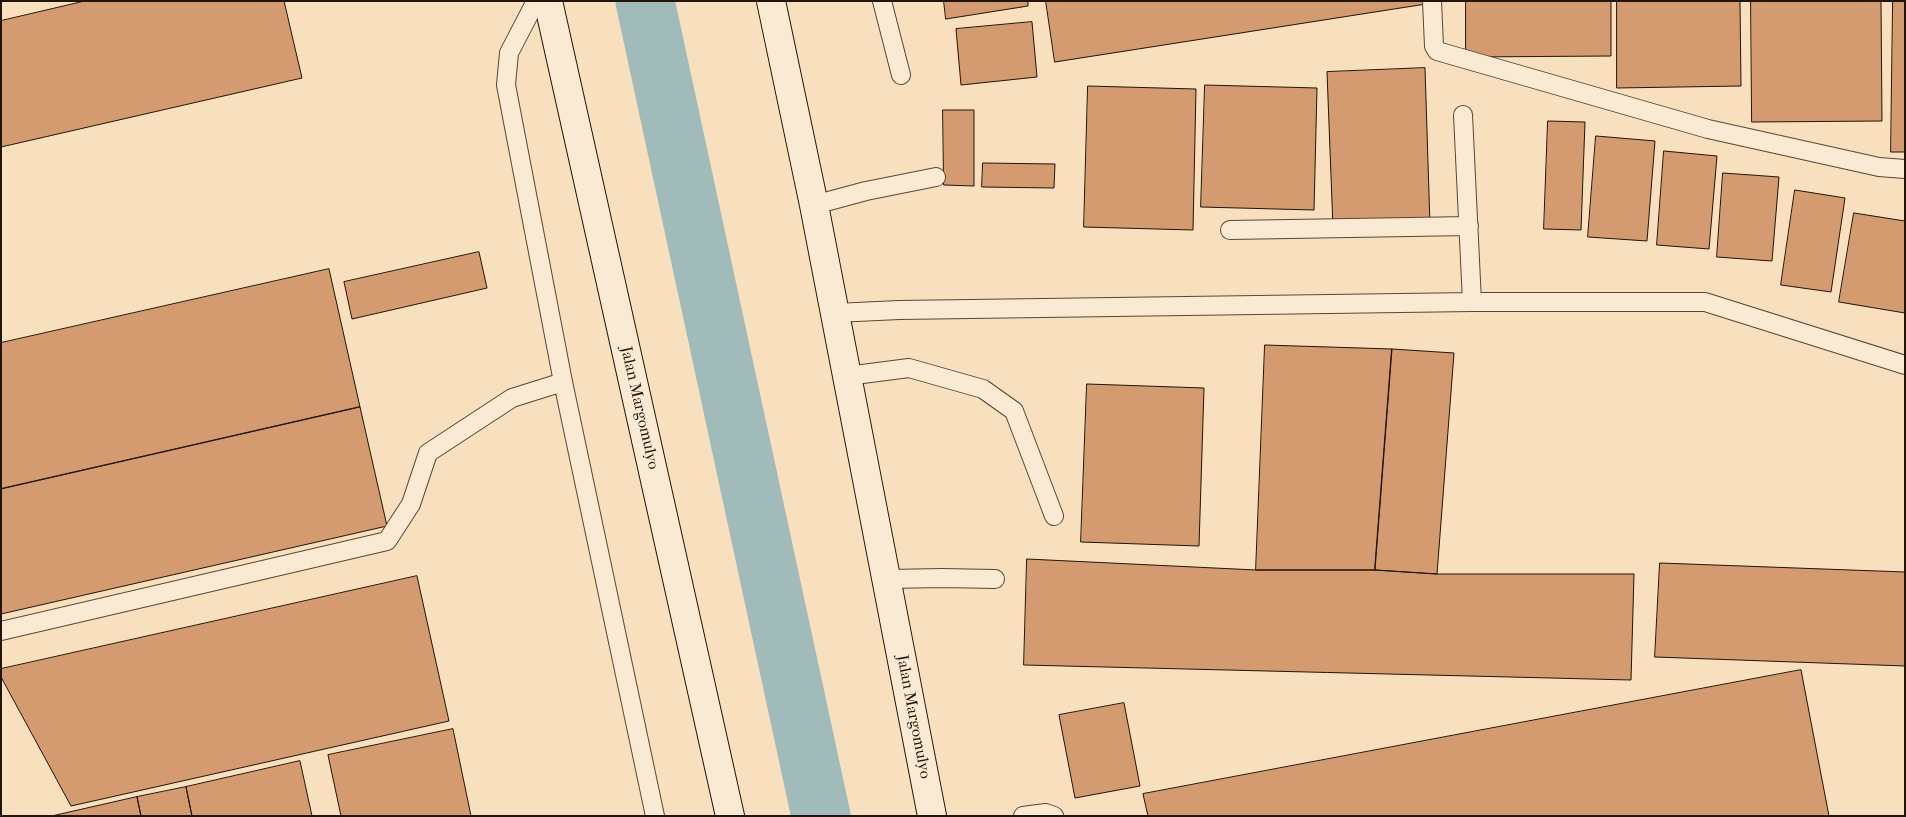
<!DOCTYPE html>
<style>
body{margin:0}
#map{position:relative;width:1906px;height:817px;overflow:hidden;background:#f8dfbd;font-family:"IM FELL French Canon",serif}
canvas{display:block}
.frame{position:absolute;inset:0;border:2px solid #211408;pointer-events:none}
</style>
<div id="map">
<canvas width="1906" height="817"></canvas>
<div class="frame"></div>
</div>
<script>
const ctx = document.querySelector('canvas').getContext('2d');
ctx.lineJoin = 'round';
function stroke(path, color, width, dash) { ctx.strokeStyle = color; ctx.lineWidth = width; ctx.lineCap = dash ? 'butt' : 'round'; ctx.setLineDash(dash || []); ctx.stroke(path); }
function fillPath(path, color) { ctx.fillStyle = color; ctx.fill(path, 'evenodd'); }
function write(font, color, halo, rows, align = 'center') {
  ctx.font = font + ' "IM FELL French Canon",serif'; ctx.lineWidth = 4; ctx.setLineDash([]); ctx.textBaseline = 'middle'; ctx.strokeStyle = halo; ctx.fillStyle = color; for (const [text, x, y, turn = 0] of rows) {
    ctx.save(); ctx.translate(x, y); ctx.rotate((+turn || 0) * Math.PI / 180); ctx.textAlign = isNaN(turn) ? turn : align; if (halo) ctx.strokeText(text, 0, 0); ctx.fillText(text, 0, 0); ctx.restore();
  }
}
stroke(new Path2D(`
 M645,1L821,816`), '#a0bbb9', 59);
const building = new Path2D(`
 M85,1H284L302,78L1,147V21Z
 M944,1H1028V6L946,19Z
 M1046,1H1425L1426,4L1055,62Z
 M1466,1H1611V56L1466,57Z
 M1617,1H1740L1741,86L1617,88Z
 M1751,1H1881L1882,121L1752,122Z
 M1893,1H1905V152H1891Z
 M1032,22L1037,77L961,85L956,29Z
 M1425,68L1430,225L1333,228L1327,72Z
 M1205,85L1317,88L1314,210L1201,207Z
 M1088,86L1196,89L1193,230L1084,227Z
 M943,110H974V186L944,185Z
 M1548,121L1585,122L1581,230L1544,229Z
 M1596,136L1655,141L1647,241L1588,237Z
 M1664,151L1717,156L1709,249L1657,245Z
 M983,163L1055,164L1054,188L982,187Z
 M1723,173L1779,177L1772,261L1717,257Z
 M1795,190L1845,198L1831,292L1781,285Z
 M1854,213L1905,221V313L1839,302Z
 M479,252L487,288L352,319L344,282Z
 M329,269L360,407L1,489V343Z
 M1265,345L1392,349L1375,570H1256Z
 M1392,349L1454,353L1437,574L1375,570Z
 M1087,384L1204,388L1199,546L1081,542Z
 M360,407L387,526L1,614V489Z
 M1027,559L1256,570H1375L1437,574H1634L1631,680L1024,665Z
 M1660,563L1905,572V666L1655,657Z
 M417,576L449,721L71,806L1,677V669Z
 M1801,670L1829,816H1148L1143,794Z
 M1124,703L1140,786L1075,798L1059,715Z
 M453,729L471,816H341L328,755Z
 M300,761L312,816H192L186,787Z
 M186,787L192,816H141L137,797Z
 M137,797L141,816H52Z`);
fillPath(building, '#d49a70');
stroke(building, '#211408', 1);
const service = new Path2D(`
 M536,1L509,53L506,85L563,382L655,816
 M882,1L901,75
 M1432,1L1434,46L1437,51L1708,129L1879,167L1905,169
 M1463,115L1472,302
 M814,205L866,191L936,177
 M1230,230L1469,226
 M835,313L899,310L1472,302H1705L1905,365
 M847,376L909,368L983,389L1014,411L1054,516
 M886,579L943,578L995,579
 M1,631L387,541L411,504L428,453L512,398L563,382
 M1023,816L1046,813L1054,816`);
const secondary = new Path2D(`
 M548,1L730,816
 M771,1L814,205L932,816`);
stroke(service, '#574735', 20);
stroke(secondary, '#211408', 30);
stroke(service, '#faead4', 18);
stroke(secondary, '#faead4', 28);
write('16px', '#211408', '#faead4', [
 ["Jalan Margomulyo",639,408,77],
 ["Jalan Margomulyo",913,717,79]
]);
</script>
